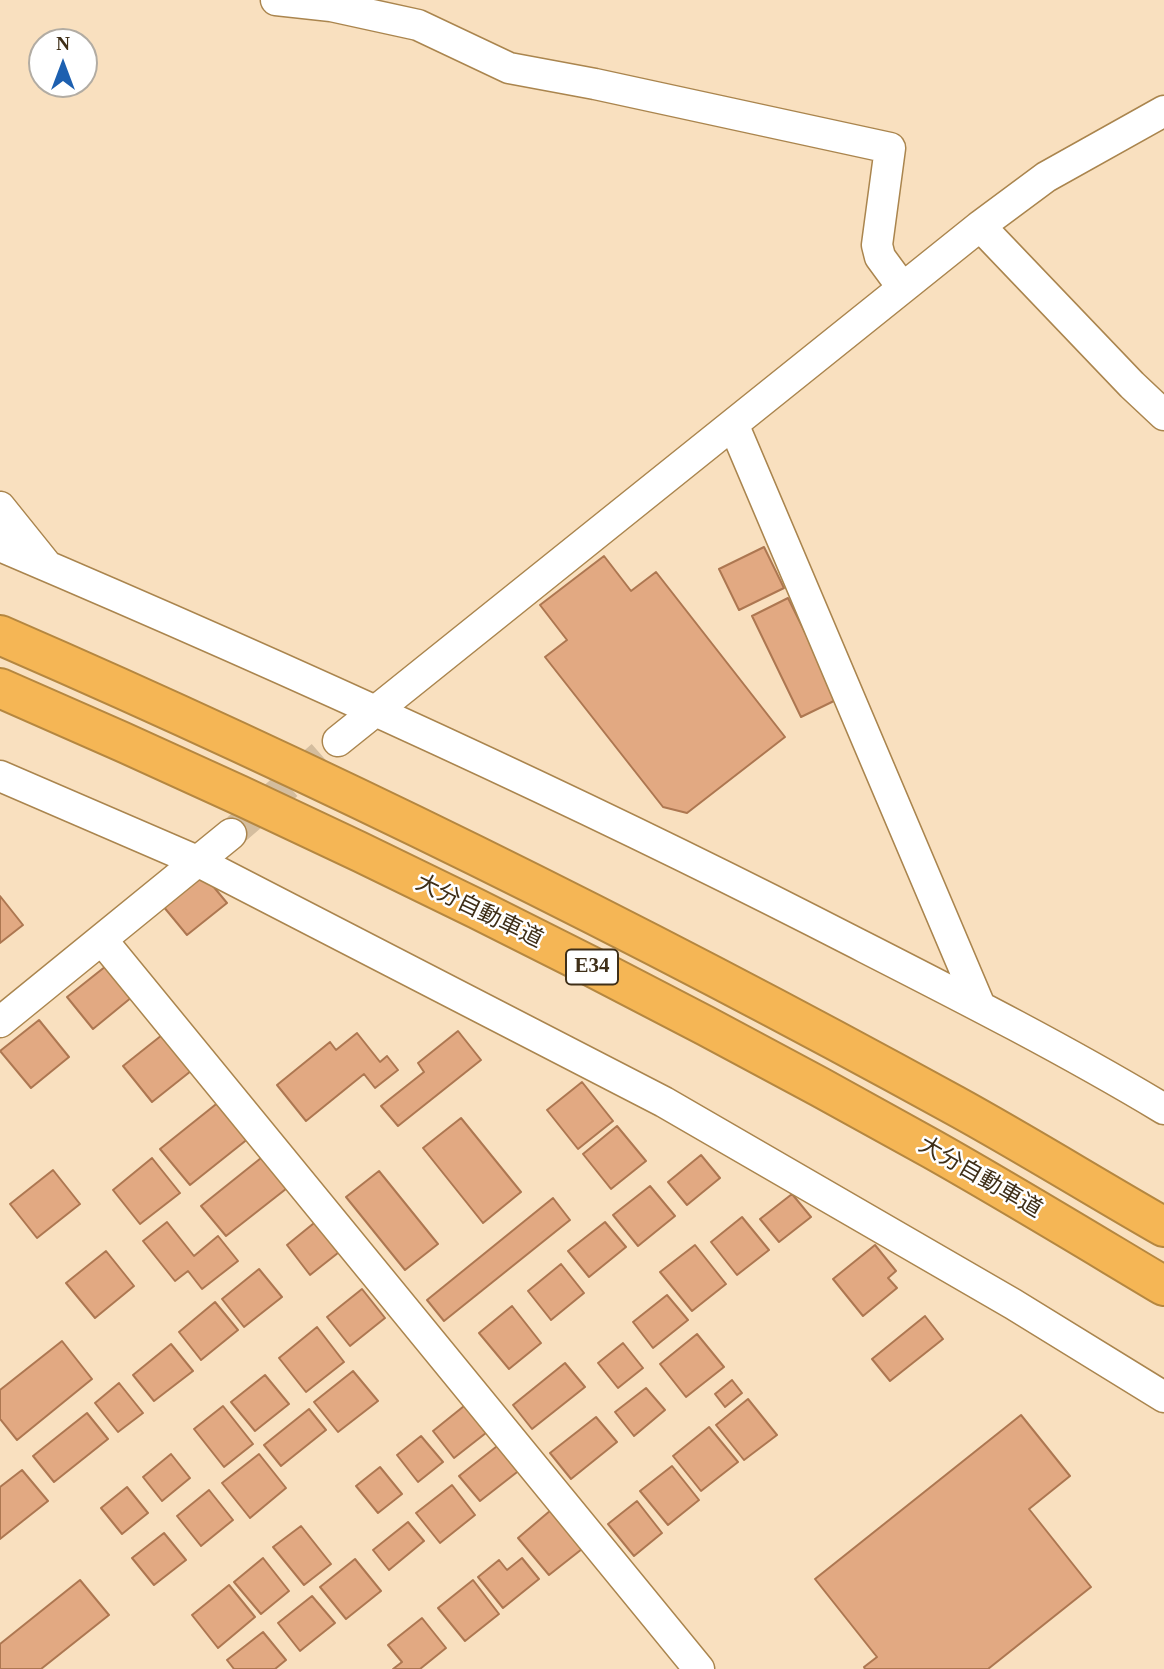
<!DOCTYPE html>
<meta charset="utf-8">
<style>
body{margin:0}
#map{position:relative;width:1164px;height:1669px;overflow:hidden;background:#f9e0bf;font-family:"Times New Roman",serif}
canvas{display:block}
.north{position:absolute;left:28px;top:28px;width:70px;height:70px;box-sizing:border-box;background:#fff;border:2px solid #b2aca3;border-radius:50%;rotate:0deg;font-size:19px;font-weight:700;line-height:28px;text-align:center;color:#3f2f18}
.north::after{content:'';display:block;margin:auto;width:24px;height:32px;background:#1d60b0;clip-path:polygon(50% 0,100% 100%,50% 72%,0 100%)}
</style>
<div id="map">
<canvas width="1164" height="1669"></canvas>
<div class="north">N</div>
</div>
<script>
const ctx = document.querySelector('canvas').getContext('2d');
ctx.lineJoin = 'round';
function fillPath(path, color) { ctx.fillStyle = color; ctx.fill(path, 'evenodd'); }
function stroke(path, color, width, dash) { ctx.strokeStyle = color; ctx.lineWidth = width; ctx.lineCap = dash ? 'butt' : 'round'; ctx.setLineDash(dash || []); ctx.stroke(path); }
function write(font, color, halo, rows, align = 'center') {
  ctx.font = font + ' "Times New Roman","Noto Sans JP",serif'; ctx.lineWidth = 5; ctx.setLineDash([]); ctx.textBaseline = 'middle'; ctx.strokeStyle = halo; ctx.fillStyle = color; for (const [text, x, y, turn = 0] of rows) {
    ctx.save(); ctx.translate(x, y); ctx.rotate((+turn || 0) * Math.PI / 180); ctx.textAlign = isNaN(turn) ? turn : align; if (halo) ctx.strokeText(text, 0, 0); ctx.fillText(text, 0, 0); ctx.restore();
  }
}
const building = new Path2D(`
 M764,547L784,588L739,610L719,569Z
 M604,556L631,591L656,572L785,737L687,813L663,807L545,657L567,640L540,605Z
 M788,598L838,699L801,717L752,616Z
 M203,874L227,903L187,935L163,906Z
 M0,896L23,925L0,943Z
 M106,966L132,997L93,1029L67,997Z
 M39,1020L69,1057L31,1088L0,1051Z
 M458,1031L481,1060L398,1126L381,1106L424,1072L418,1063Z
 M357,1033L380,1062L387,1056L398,1070L375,1088L364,1074L306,1121L277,1085L330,1042L336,1050Z
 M162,1035L191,1071L152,1102L123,1066Z
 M582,1082L613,1121L578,1149L547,1110Z
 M220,1101L249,1138L190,1185L160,1149Z
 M461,1118L521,1192L483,1223L423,1148Z
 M617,1126L646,1161L611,1189L583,1154Z
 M266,1154L291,1185L226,1236L201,1206Z
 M701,1155L720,1178L687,1205L668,1182Z
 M152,1158L180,1193L140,1224L113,1190Z
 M53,1170L80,1204L37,1238L10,1204Z
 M379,1171L438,1244L405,1270L346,1197Z
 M650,1186L675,1216L638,1246L613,1215Z
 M792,1194L811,1217L779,1242L760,1219Z
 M553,1198L570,1220L444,1321L427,1300Z
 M742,1217L769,1250L737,1275L711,1242Z
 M319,1219L343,1249L310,1275L287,1245Z
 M167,1222L194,1256L218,1236L238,1261L202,1289L188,1271L175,1281L143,1241Z
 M605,1222L626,1247L589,1277L568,1251Z
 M695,1245L726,1284L692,1311L660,1272Z
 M875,1245L896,1271L888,1278L897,1288L863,1316L833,1279Z
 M106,1251L134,1286L95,1318L66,1283Z
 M561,1264L584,1293L551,1320L528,1291Z
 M259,1269L282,1297L244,1327L222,1299Z
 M362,1289L385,1318L350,1346L327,1317Z
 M667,1295L688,1320L653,1348L633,1322Z
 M215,1302L238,1330L201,1360L179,1332Z
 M512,1306L541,1343L509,1369L479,1333Z
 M925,1316L943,1339L890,1381L872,1359Z
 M317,1327L344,1362L306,1392L279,1358Z
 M697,1334L724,1367L686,1397L660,1364Z
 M62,1341L92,1379L17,1440L0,1419V1390Z
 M623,1343L643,1368L618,1388L598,1363Z
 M171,1344L193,1371L154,1401L133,1375Z
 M565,1363L585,1387L532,1429L513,1405Z
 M353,1371L378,1401L338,1432L314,1402Z
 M265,1375L289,1404L255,1431L231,1402Z
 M732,1380L742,1393L725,1407L715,1394Z
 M119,1383L143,1413L118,1432L95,1403Z
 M646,1388L665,1410L634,1436L615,1412Z
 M748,1399L777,1435L744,1460L716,1425Z
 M469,1402L491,1429L454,1458L433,1431Z
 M223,1406L253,1444L224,1467L194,1429Z
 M309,1409L326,1430L281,1466L264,1445Z
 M87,1413L108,1439L54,1482L33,1456Z
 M1021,1415L1070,1476L1029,1509L1091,1587L988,1669H865L864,1667L877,1657L815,1579Z
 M596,1417L617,1442L571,1479L550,1453Z
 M709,1427L738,1462L701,1491L673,1456Z
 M421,1436L443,1462L418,1482L397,1455Z
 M501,1443L521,1469L480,1501L459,1476Z
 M171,1454L190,1478L162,1501L143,1477Z
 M259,1454L286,1488L250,1518L222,1483Z
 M672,1466L699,1500L668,1525L640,1491Z
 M380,1467L402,1494L378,1513L356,1486Z
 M22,1470L48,1501L0,1539V1487Z
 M452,1485L475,1515L440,1543L416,1513Z
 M127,1487L148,1513L122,1534L101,1508Z
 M209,1490L233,1520L201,1546L177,1516Z
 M637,1501L662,1533L634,1556L608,1524Z
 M551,1510L582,1549L549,1575L518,1538Z
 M408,1522L424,1541L389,1570L373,1550Z
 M301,1526L331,1564L304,1585L273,1547Z
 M164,1533L186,1560L154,1585L132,1558Z
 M263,1558L289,1591L261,1614L234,1582Z
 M522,1558L539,1579L503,1608L478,1577L499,1560L507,1570Z
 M355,1559L381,1591L346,1619L320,1587Z
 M80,1580L109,1615L41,1669H0V1644Z
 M473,1580L499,1614L465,1641L438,1608Z
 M229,1585L255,1617L218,1648L192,1615Z
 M312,1596L335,1623L300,1651L278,1623Z
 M422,1618L446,1648L420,1669H393L402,1662L388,1645Z
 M263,1632L286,1660L275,1669H234L227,1660Z`);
fillPath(building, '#e2a982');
stroke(building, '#ad7751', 2);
stroke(new Path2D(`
 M231,834L338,741`), '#d4bd9e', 30, [30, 15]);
const minor = new Path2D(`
 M276,0L331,6L418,25L509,68L595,84L890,148L877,245L880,257L902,287
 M980,226L1132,385L1164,415
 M734,426L980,1006
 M0,507L45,563
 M0,546C275,663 548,786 815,922C932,982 1051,1041 1164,1109
 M338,741L980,226L1046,177L1164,111
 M0,776L197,861L664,1102L1013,1304L1164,1397
 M102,940L699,1669
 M0,1022L231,834`);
const highway = new Path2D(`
 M0,635C325,776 643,934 954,1105C1025,1144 1094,1187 1164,1227
 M0,688C317,825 631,980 932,1149C1010,1193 1087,1240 1164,1286`);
stroke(minor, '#aa854e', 33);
stroke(highway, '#b58740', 42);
stroke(minor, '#fff', 30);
stroke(highway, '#f5b655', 38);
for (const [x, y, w] of [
 [592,967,52]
]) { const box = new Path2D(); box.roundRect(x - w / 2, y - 17.5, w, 35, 5); ctx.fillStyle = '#fff'; ctx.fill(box); stroke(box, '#3f2f18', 2); }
write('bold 21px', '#3f2f18', null, [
 ["E34",592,967]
]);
write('23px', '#3f2f18', '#fff', [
 ["大分自動車道",479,912,26],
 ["大分自動車道",980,1178,30]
]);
</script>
